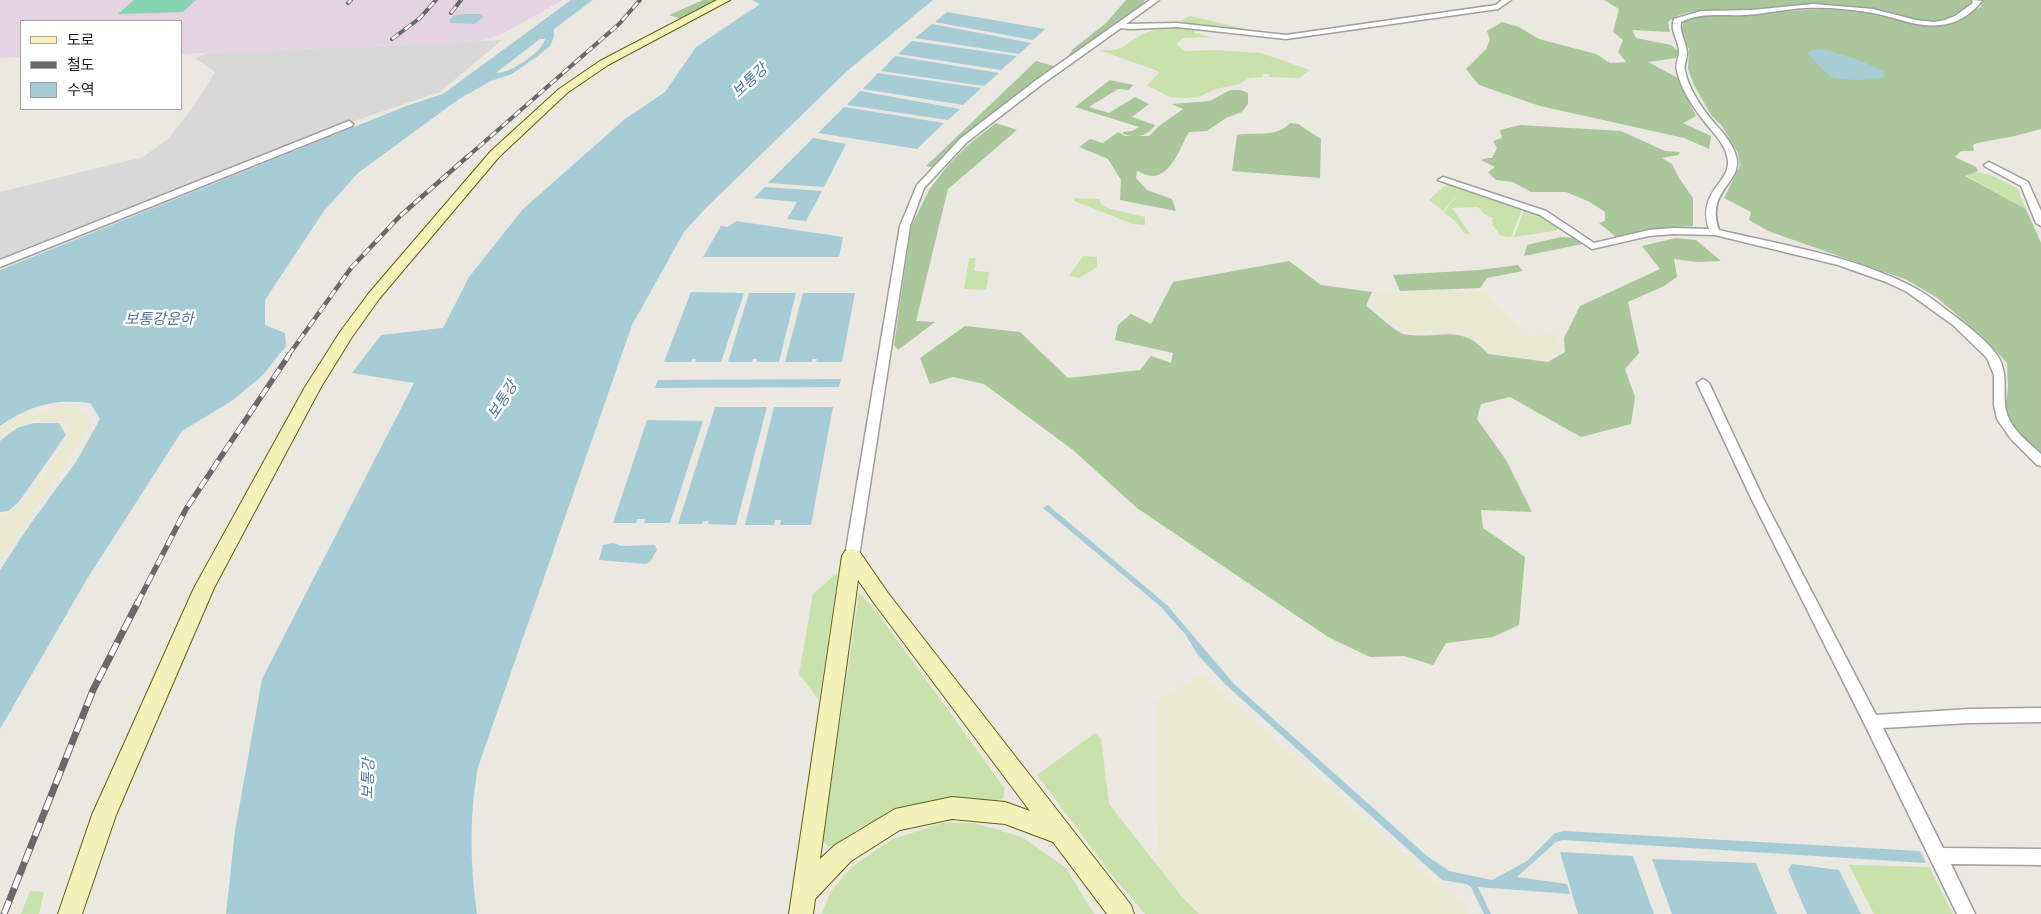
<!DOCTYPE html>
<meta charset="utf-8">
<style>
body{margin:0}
#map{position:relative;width:2041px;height:914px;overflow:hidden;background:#ebe7e1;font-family:Overpass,"Noto Sans KR",sans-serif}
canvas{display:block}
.legend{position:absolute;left:20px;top:20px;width:162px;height:90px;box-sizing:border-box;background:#fff;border:1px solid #a4a4a4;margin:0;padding:6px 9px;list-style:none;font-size:15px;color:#1b1b1b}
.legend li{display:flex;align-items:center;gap:10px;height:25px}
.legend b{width:25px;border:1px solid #a4a4a4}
</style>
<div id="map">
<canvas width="2041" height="914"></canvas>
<ul class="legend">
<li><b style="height:6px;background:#f2f2b9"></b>도로</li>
<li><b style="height:6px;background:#696969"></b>철도</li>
<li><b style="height:14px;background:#a6cdd5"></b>수역</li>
</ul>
</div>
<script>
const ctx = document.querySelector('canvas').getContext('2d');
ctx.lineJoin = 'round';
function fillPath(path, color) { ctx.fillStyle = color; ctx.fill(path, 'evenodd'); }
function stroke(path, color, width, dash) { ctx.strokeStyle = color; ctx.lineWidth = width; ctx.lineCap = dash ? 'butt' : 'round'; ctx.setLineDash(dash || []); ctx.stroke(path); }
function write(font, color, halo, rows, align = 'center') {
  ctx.font = font + ' Overpass,"Noto Sans KR",sans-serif'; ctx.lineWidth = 5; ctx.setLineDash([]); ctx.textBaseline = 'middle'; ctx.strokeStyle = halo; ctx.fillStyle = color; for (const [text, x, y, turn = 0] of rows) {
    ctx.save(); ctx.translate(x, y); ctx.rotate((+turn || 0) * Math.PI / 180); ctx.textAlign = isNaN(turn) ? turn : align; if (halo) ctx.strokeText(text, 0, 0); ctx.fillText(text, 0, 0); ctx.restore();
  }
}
fillPath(new Path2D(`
 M502,40L440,92L351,122L60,238L0,259V192L143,157L168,139L194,106L215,72L195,58L207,53Z`), '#d9d8d8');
fillPath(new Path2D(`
 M0,0H563L502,34L481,41L207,53L181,54V21H21V57L0,58Z`), '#e4d4e2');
fillPath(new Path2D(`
 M1483,291L1523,330L1517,331L1524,338L1552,333L1557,338L1563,350L1546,360L1489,353L1482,342L1460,332H1403L1372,305L1377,293Z
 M63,407L87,411L91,427L0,561V517L22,505L65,444L69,433L63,420H37L13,427L0,436V428L19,417Z
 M1202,675L1453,898L1466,906L1468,914H1199L1159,868L1155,702Z`), '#e8e9ce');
fillPath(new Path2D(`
 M1190,16L1254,31L1282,34L1327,29L1284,35L1190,25L1178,22Z
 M1182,27L1194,28V33L1212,37L1183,38L1176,44L1184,51L1215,50L1261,53L1310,70L1299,78L1269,77V74H1262V77L1249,78L1239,84L1216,89L1198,97L1187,98L1170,97L1148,86V84L1159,73L1158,71L1099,50C1128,52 1123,42 1146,33C1158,28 1170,27 1182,27Z
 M1976,172L1990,175L2017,188L2026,209L1965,175Z
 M1447,184L1522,209L1511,237L1501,236L1492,224L1494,223L1491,220L1494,219L1484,214L1478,207L1452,208L1470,234H1465L1456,222L1444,212L1459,192L1443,211L1429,200Z
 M1074,198L1099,199L1101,204L1110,209L1145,217V225L1133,224L1074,201Z
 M1524,210L1543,216L1561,228L1554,231L1514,237Z
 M1083,256L1097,257V267L1079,278L1069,276Z
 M969,258H976L974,271L989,272L986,290L964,289Z
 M838,572L819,700L799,674L813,594Z
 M859,593L874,608L1005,789L1003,799L888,816L858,828L838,845L828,847L823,840Z
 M1095,733L1101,739L1109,804L1182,897L1199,914H1145L1111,874L1037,775Z
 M942,823H974L1022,837L1066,868L1094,914H822L831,891L852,867L891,840Z
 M1849,865L1929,867L1953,914H1874Z
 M30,891L44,892L39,914H21Z`), '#c9e1ab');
fillPath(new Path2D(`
 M703,0H720L681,19L669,15Z
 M1126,0H1145L1142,5L1067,58L1073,49L1106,23Z
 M1604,0H1971L1973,1L1970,5C1958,12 1946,21 1932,21C1908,21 1881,10 1857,7C1817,2 1782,8 1742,11C1719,13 1688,5 1668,22L1670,32L1632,30L1636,38L1671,45L1678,51L1676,58L1648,62L1678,78L1696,116L1683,123L1711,136L1709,149L1684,138L1540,106L1479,85L1466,69L1486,49L1490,40L1487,31L1502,22L1519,27L1539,39L1596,54L1610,63L1626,62L1618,52L1623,40L1613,32L1619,9Z
 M1980,0H2041V129L2015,136L1977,143L1973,145L1974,151H1961L1955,157L1976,167L1978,171L1965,176L2026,209L2041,243V456L2029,444L2010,421L2006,403L2008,388L2007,363L1983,337L1936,297L1907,280L1768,231L1749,220L1751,212L1724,198L1740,166L1738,153L1722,126L1711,115L1694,85L1688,69L1689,49L1682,34L1683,21L1694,17L1822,9L1860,11L1932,25H1944L1952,23L1981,7L1982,1Z
 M1036,61L1057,67C1015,98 966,127 932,167L926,166Z
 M1110,80L1133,85L1129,90L1118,89L1089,107L1109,113L1135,97L1149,104L1132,117L1155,125C1147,137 1136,138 1123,134V132L1132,131L1139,127L1075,107Z
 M1230,90H1241L1248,93V104L1242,112L1226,118L1207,131L1189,132C1181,145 1172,176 1152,176C1147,176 1141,172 1137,171L1136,178L1147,190L1172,199L1176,211L1120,200L1121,180L1108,159L1079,147L1090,139L1103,143L1118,132L1125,136H1149L1159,126L1183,109L1171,104L1210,101Z
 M996,123L1017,130L948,189L916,321L935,322L898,350L894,345L911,227L929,190L948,165L968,145Z
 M1290,123L1298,124L1321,139L1320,178L1232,171L1237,135C1254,131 1276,139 1290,123Z
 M1520,125L1621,131L1665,151L1680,152L1678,155L1662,158L1672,164L1679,178L1693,198V226L1660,228L1616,237L1599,223L1605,221V212L1590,202L1566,192H1531L1513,182L1496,180L1488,172L1495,167L1481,160L1487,158H1492L1497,148L1493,141L1502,138L1500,130Z
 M1561,237L1575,238L1582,244L1524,256L1527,245Z
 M1676,238L1696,240L1721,261L1698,262L1674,259L1677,277L1664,286L1628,302L1639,353L1625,369L1635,397L1631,424L1581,437L1510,397L1481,404L1477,419L1506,460L1532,512L1481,510L1483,528L1525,557L1519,625L1493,637L1446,643L1433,665L1404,656L1370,657L1328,637L1137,508L1073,450L984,384L953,377L930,384L920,358L965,326L1020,332L1068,378L1140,370L1151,356L1171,363L1173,353L1115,340L1118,325L1131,314L1151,324L1173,282L1289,261L1321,285L1372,292L1366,306C1375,312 1395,332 1404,334C1438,341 1460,321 1488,354L1548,362L1565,352L1564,338L1580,306L1660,269L1642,246Z
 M1518,265L1523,271L1487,278L1480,288L1400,291L1393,275L1479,270Z`), '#a9c79a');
fillPath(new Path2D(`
 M134,0H196L183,12L118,14Z`), '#86d3b2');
fillPath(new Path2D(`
 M571,0H593L554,29V37L550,46L538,56L512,74L491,81L459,99L358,173L324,211L265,300V325L285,333L286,346L263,375L233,400L182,431L87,579L0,729V570L31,523L76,462L100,419L90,403C52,399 32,405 0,426V270L406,106L443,94ZM540,39H545C543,52 509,74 496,73Z
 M752,0H933L847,71L705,209L684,232L632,325L478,767C469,816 470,864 477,914H226L235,831L262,679L414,383L352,373L381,335L443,328L469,277L523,209L625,119L665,92L696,47L760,4Z
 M947,12L1045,29L1033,40L935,22Z
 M465,14H479L484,17L474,24L451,23L449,20L455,15Z
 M932,24L1031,43L1019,54L915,38Z
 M912,41L1017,56L1001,70L898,54Z
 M1819,49C1841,53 1865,61 1884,72L1885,76C1877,81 1840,81 1830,76C1828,75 1811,57 1808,54L1810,51Z
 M895,56L999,73L984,86L881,71Z
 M878,73L981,88L963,105L863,89Z
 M860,91L960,109L948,120L847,105Z
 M844,107L944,123L917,149L818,133Z
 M813,138L846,144L824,187L768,183Z
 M765,187L822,191L806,221L787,219L797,202L754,198Z
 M736,221L843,237L839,257H703L721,226L728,227Z
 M691,292L744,293L721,362H695L696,359H692L691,362H664Z
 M749,293H796L779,362H757V359H753L752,362H728Z
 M803,293H855L842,362H816L817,359H812V362H785Z
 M841,379L839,387L655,388L658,380Z
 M715,407H767L736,525L708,524L709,521H703L702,524H678Z
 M774,407H833L811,525H780L781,520H775L774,525H745Z
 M647,420L703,421L670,523H644L645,519H637L636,523H613Z
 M34,423H59L66,435L18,503L8,511L0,512V441L17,428Z
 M1048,505L1167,605L1234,684L1427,856L1449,871L1492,880L1527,861L1555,833L1564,831L1920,851L1926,863L1563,840L1556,842L1517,877L1567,884L1570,894L1478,887L1491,914H1484L1471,887L1466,884L1442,880L1225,684L1198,655L1185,634L1161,607L1043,508Z
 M613,543L622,546L655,545L657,550L650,562L646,564L599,560L603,545Z
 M1560,852L1633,856L1654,914H1578Z
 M1652,859L1756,863L1777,914H1672Z
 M1792,864L1839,870L1861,914H1807L1788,870Z`), '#a6cdd5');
const street = new Path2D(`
 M1150,0H1159L1126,24L1177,23L1286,35L1496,5L1502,0H1511L1498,9L1286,39L1177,27L1130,29L1121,28L1041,85L967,142L924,188L910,226L859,556L857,560L852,561L847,560L845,556L900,226L917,185L961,138L1035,81Z
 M1972,0L1982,1C1972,14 1956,24 1940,25C1917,28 1896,17 1873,13C1851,9 1827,7 1805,8C1784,9 1765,14 1744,15C1722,16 1701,12 1681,22C1679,33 1686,41 1687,52C1688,58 1683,64 1685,71C1688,87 1700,105 1710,118C1720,130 1732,141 1736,156C1744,183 1705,189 1719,230C1785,246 1855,256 1915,288C1930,296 1942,307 1956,317C1970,328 1986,340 1997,355C2010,374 2001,394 2007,414C2012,430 2029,443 2041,454V466L2037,465L2011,439L1997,419L1994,405V375L1987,358L1953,325L1907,292L1886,282L1838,265L1715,235L1673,234L1649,236L1592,249L1540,215L1438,180L1443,177L1446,178L1546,211L1594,243L1649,230L1673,228L1709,229C1696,189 1735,182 1727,156C1724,142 1712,132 1704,121C1693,107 1681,89 1677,71C1675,63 1680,56 1679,49C1677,38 1670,30 1674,19L1701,11L1752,10L1813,4L1873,9L1916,20L1934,22L1945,20L1955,16L1973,3Z
 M349,121L353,124L352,126L0,267V260Z
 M1989,162L2028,182L2041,211V226L2036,223L2021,186L1986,167L1984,165Z
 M1703,379L1709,383L1764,500L1876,715L1969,709L2041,708V722L1969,723L1883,728L1943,848L2041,849V865L1951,864L1975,914H1957L1866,727L1752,500L1697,383Z`);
const secondary = new Path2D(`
 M717,0H730L608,65L567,93L499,157L379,299L352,337L321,387L214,588L116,815L82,914H58L92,815L194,588L305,387L340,332L369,293L491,151L559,89L600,61Z
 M852,549L859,551L888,593L1131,905L1134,914H1107L1053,842L1005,824L952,819L900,830L851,861L815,899L813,914H789L842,556L845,551ZM858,580L874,603L1030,811L1005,802L952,797L895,809L835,845L820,859Z`);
stroke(street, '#9f9f9f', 3);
stroke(secondary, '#60640f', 2);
fillPath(street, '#fff');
fillPath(secondary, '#f2f2b9');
const railFar3 = new Path2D(`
 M348,3L351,0
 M451,13L461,0
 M392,39L420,18L436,0
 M466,158L619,24L640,0`);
const railFar2 = new Path2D(`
 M288,356L351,268L400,216L467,157`);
const railFar1 = new Path2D(`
 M137,604L186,509L289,355`);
const rail = new Path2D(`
 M4,914L93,690L138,602`);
stroke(railFar3, '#696969', 4);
stroke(railFar2, '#696969', 4.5);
stroke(railFar1, '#696969', 5.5);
stroke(rail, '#696969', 7);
stroke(railFar3, '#fff', 2.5, [8]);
stroke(railFar2, '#fff', 3, [9]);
stroke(railFar1, '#fff', 4, [11]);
stroke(rail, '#fff', 5, [14]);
write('italic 15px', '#4f7898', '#fff', [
 ["보통강",751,82,-43],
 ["보통강운하",159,321],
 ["보통강",504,401,-57],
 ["보통강",370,779,-88]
]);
</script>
